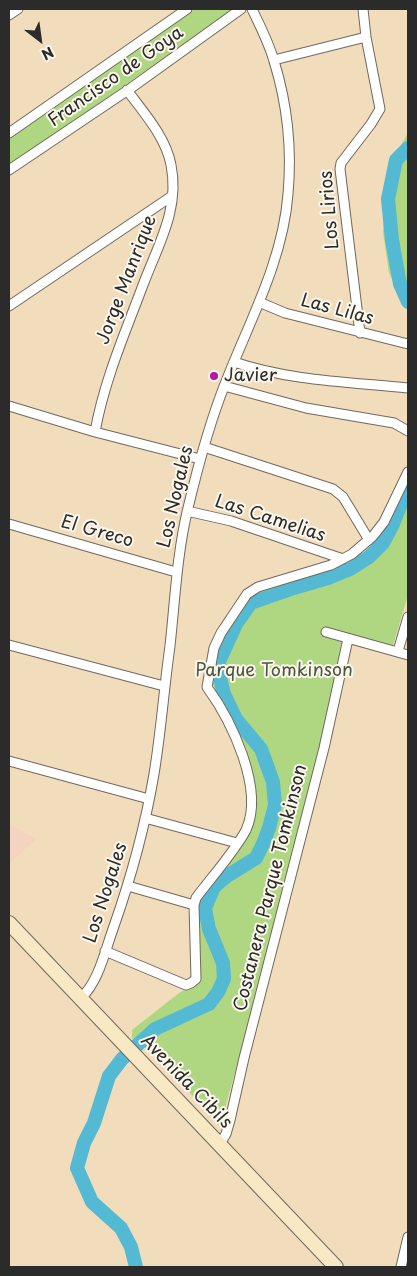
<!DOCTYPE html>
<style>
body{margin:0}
#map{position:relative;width:417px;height:1276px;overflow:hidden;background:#f1dcbc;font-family:"Playpen Sans",sans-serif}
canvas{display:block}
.frame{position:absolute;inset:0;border:10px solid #2b2b2b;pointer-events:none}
.north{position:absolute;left:15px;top:15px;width:50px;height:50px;-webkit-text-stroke:4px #fbf7ec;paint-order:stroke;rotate:150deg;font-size:14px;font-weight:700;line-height:20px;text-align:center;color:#2b2b2b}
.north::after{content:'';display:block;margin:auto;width:18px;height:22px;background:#2b2b2b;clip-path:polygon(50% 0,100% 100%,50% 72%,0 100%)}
</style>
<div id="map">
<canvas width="417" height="1276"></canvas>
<div class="frame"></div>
<div class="north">N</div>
</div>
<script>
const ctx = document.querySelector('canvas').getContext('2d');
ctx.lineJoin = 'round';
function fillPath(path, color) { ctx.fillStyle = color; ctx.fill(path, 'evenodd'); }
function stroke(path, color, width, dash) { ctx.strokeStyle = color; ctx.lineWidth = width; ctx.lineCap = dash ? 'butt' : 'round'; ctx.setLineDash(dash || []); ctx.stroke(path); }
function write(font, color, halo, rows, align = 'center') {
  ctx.font = font + ' "Playpen Sans",sans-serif'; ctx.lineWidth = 4; ctx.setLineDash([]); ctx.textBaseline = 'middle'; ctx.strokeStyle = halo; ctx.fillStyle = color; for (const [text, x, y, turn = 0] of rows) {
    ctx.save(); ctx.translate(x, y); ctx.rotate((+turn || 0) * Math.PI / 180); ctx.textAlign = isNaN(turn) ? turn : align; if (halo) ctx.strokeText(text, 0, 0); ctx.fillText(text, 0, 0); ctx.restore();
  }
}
fillPath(new Path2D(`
 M9,824L36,839L9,864Z`), '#f4d3c1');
fillPath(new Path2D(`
 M195,9H234L9,166V139Z
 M408,133V311L389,273L383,232L388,168Z
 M408,481V595L393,645L343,634L318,762L288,881L220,1126L155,1055L132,1038V1030L179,993L197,983L201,979L199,908L204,896L246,840L255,817L254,788L246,748L217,696L212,681L217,647L234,618L250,596L285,583L327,573L369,553L382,539Z`), '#afd781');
stroke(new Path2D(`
 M408,148L396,160L388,199L392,240L400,284L408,302
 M136,1267L131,1247L121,1228L92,1202L77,1168L84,1143L94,1123L109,1076L122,1059L155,1029L209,1004L218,992L224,979L223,963L209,929L205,908L214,887L227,876L256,858L263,844L269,828L275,805L273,782L261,749L236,719L224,694L217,666L236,624L251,603L294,588L328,578L350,569L369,557L383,543L392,526L408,487`), '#54b9d2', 14);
const street = new Path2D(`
 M9,15L18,9
 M274,60L366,37
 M9,133L187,9
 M9,170L131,88L241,9
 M259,302L285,313L408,344
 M9,306L172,196
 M360,333L340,169L341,163L371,124L380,109L366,37L363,9
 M234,362C290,381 350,382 408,388
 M224,386L306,408L394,423L408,431
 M9,406L95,432L200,459
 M95,432C104,381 125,333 143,285C158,245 180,209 171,165C166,137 143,112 127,90
 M204,447L333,489L343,497L369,540
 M187,511L231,521L343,559
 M9,524L176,572
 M326,632L408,655
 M9,645L164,686
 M398,651L408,617
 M9,761L149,799
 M145,818L237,843
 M128,886L194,905
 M105,951L186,985L191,983L196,979L194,905L196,898C211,878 235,851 246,830C265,789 231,720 207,687L214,648L221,633L247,594L258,587L331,565L352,554L373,536L384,522L408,472
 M81,998C99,981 105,951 113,929C131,878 145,827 154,774C161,732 164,688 170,646C175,600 177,553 188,508C198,466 209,424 225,384C249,322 283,261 288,194C292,150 287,103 274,61C269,43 260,26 252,9
 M220,1144L226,1134L230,1120L244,1058L324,748L348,639
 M401,1267L408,1237`);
const secondary = new Path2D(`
 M9,923L336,1267`);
stroke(street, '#70695e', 11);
stroke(secondary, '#70695e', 16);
stroke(street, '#fff', 9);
stroke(secondary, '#f8e8c3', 14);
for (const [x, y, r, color] of [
 [214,376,5,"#b5179e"]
]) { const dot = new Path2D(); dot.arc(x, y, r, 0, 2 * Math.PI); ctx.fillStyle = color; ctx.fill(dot); stroke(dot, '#fbf7ec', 2); }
write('18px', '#2b2b2b', '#fbf7ec', [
 ["Francisco de Goya",116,77,-35],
 ["Los Lirios",330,210,-95],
 ["Jorge Manrique",127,280,-69],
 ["Las Lilas",337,310,15],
 ["Los Nogales",176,497,-77],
 ["Las Camelias",270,519,18],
 ["El Greco",97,532,16],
 ["Costanera Parque Tomkinson",271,888,-76],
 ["Los Nogales",106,893,-72],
 ["Avenida Cibils",186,1082,46]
]);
write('18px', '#2b2b2b', '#fbf7ec', [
 ["Javier",224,376]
], 'left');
write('18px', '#4c5640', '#fbf7ec', [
 ["Parque Tomkinson",274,671]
]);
</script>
